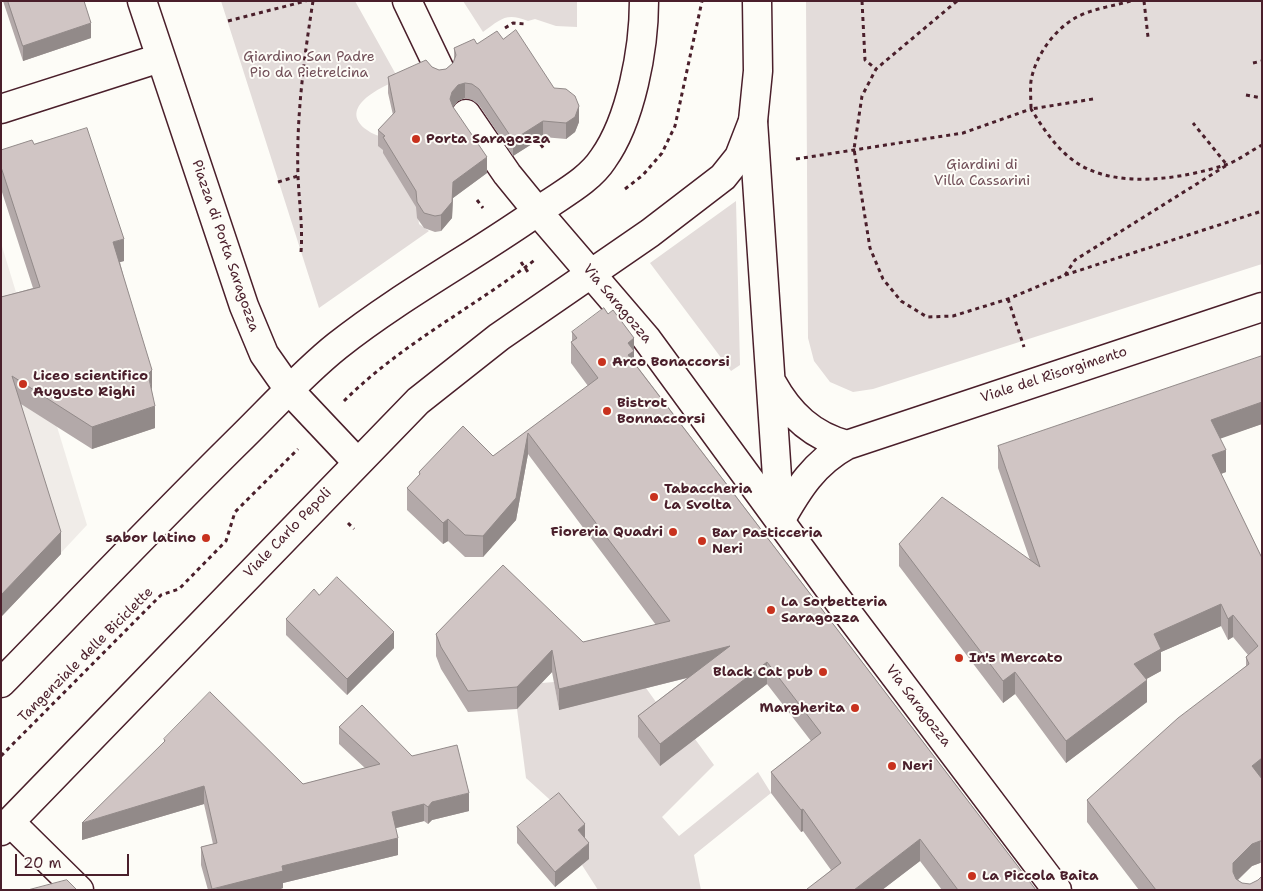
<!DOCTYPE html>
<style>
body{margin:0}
#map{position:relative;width:1263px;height:891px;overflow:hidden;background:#fdfcf7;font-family:"Shantell Sans",sans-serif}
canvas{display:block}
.frame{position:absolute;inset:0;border:2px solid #4a1f2b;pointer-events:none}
.scale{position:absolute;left:15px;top:854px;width:114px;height:22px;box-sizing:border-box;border:2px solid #4a1f2b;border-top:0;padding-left:6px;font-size:15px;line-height:18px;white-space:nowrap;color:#4a1f2b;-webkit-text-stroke:4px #fdfcf7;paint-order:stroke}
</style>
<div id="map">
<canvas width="1263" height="891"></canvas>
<div class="frame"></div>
<div class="scale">20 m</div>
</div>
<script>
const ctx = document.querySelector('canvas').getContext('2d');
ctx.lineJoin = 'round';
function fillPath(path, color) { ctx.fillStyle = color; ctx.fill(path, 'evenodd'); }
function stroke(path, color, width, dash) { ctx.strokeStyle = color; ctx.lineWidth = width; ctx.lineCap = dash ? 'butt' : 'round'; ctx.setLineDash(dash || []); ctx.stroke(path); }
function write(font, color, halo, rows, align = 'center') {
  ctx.font = font + ' "Shantell Sans",sans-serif'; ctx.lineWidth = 4; ctx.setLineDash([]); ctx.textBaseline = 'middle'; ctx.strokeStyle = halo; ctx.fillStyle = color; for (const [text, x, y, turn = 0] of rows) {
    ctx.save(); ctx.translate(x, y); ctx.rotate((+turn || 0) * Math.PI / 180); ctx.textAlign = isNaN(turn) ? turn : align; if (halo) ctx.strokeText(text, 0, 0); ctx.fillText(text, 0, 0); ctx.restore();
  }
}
fillPath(new Path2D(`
 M1,243L87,525L1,617Z`), '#f0ece8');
fillPath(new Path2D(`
 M221,1H355L399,80C382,86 336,108 367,130C372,134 379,136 385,138L389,155L417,208L419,224L429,231L319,308Z
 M463,1H577V27L556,26L535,19L528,21C506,12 501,19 483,32Z
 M806,1H1262V264L873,389L853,392L830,382L814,361L808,338Z
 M736,201L740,365L731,371L650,263Z
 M554,682L559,710L646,688L666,716L660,765L695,739L714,765L662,817L679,836L758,772L771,793L694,855L701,890H598L582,865L589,859L559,808L526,778L517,709L542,683Z`), '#e3dcda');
const minor = new Path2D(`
 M142,1L244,306L264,354L290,391L357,462
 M407,1L440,70
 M1,109L160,58
 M466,114L507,174L538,212
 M753,121L780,521
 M772,383C789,414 812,436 847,445
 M780,521C798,489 814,463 847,445L1262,307
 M10,822L79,890`);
const major = new Path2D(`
 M538,212L646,338L831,591L1057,890
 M1,683C79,603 156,522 236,443C268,412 303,373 337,346C404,293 479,254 547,205C566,192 590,179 603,159C631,120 644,49 644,1
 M1,831L418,401L499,337L650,233L723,177L739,157L753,121L758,71L757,1`);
stroke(minor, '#4a1f2b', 31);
stroke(major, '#4a1f2b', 31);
stroke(new Path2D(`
 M862,1L865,60L876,69
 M957,1L876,69L862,96L854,149L870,248L883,279L901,301L927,317L953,316L1008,299L1065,275L1075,260L1227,165L1193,123
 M1144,1L1148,37
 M228,21L306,1
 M505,28L513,23L525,24
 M1253,63L1262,61
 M1246,95L1262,98
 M1093,99L1031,109C1031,100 1030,90 1031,81C1035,57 1053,31 1075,18C1091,9 1113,6 1131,1
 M536,138L544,149
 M796,159L963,133L1031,109C1043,128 1055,147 1074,161C1114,190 1181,179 1225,165C1238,161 1250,151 1262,145
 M278,182L298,176
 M625,189L643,175L662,153L675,126L702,1
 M477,200L483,208
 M301,252C303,227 299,202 298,176C296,119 304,58 313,1
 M521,262L530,275
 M1065,275L1262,211
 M1008,299L1024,347
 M344,401C401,344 473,308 536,259
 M348,523L354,529
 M1,756L161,595L179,589L226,541L235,512L298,449`), '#4a1f2b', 3, [4, 4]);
stroke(minor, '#fdfcf7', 28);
stroke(major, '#fdfcf7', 28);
fillPath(new Path2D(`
 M3,1H84L91,38L23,61Z
 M503,39L554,88L579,122L575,132L566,139L543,137L513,156L479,105L472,100L465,98L458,101L453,107L487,173L453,198L452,218L441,231L435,232L424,228L417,218L416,207L383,153V150L378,146V130L393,115L388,93V77L432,67L439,70L446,69L453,63L454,59V48Z
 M34,144L124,261L120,262L152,392L155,428L92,449L21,404L61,554L1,617V297L33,288L1,189V150Z
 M608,314L634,338V362L1036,890H942L920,861L882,890H807L831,870L803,831L801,832L771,793V772L811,741L767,684L660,766L638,737V716L687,678L559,710L552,672L517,709L468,712L441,669L436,656V634L583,642L656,625L528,454L516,520L483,557H465L448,541L443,544L407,510V488L419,476V472L493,456L588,386L571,363V342L572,341V332Z
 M1262,356V424L1220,438L1226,472L1221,474L1262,558V863H1260L1252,866L1238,880L1242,883L1262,890H1139L1087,822V800L1246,666V657L1248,655L1233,637L1228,640L1221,626L1161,652V671L1146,679L1147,702L1066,763L1015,694L1003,703L899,566V544L1030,560L998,468V446Z
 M319,595L394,648L347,695L286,635V619Z
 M339,727L412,756L469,811L432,820L428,824L424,821L396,828L398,855L283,883V888L278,890H208L201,865V847L213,844L204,804L82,840L164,742V739L303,784L365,768L339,744Z
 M517,827L589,859L555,887L517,843Z`), '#b3a9a9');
fillPath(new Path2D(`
 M91,23V38L23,61V46Z
 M465,83V98L458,101L452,108L450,99L452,92L458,85Z
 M579,106V122L575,132L566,139V123Z
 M543,121V137L513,156V140Z
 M487,157V173L453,198L452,218L441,231V215L453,182Z
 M124,239V261L113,264V242Z
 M634,338V373L628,376V343Z
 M152,370V392L148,374Z
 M1262,402V424L1211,442V420Z
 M155,406V428L92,449V427Z
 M528,433V454L516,520L483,557V536Z
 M1226,450V472L1212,477V455Z
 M448,519V541L443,544V523Z
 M61,532V554L1,617V595Z
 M1221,604V626L1161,652V671L1134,686V664L1154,634Z
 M1233,615V637L1228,640V619Z
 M394,632V648L347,695V679Z
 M730,646V667L559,710V689Z
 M552,650V672L517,709V687Z
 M767,662V684L660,766V744Z
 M1015,672V694L1003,703V681Z
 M1147,680V702L1066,763V741Z
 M1262,758V780L1252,766Z
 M204,786V804L82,840V823Z
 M469,793V811L432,820L428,824V807L432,802Z
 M424,804V821L392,829V812Z
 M803,809V831L801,832V810Z
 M585,824V840L578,830Z
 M398,838V855L283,883V888L278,890H212L282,866Z
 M920,839V861L882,890H854Z
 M1260,841V863L1252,866L1233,884V863L1252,844Z
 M589,843V859L555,887V872Z`), '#928a89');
const building = new Path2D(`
 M8,1H84L91,23L23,46Z
 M516,30L554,88L566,89L575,96L579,106L575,117L566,123L543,121L513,140L479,89L472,84L465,83L458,85L452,92L450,99L453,107L487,157L453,182L452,202L441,215L435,216L424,213L417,202L416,191L383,137L385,136L378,130L395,112L388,77L426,60L432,67L439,70L446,69L453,63L456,55L454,48L474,39L477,44L497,31L503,39Z
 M87,128L124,239L113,242L152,370L148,374L155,406L92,427L12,376L61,532L1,595V297L40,287L1,167V150L32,140L34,144Z
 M604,308L608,314L613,310L634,338L628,343L634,351L628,355L1036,890H958L920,839L854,890H807V889L841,863L803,809L801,810L771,772L821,733L767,662L660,744L638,716L730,646L559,689L552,650L517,687L468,691L441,647L436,634L503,565L583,642L670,621L528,433L516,498L483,536L465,535L448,519L443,523L407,488L420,474L419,472L463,426L493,456L598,378L571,342L577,338L572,332Z
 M1262,356V402L1211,420L1226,450L1212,455L1262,558V758L1252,766L1262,779V841H1260L1252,844L1233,863V872L1236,879L1242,883L1250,884L1258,880L1262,876V890H1156L1087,800L1178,718L1249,664L1246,657L1258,646L1233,615L1228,619L1221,604L1154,634L1161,649L1134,664L1147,680L1066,741L1015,672L1003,681L899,544L942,497L1040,567L998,446Z
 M337,577L394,632L347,679L286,619L314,589L319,595Z
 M210,692L303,784L380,764L339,727L362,705L412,756L457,745L469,793L432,802L428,807L424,804L392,812L398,838L282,866L283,871L212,889L201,847L217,843L204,786L82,823L165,741L164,739Z
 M559,793L585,824L578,830L589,843L555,872L517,827Z
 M67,880L77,890H28Z`);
fillPath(building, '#d0c5c4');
stroke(building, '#928a89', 1);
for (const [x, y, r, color] of [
 [416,139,5,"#c8321e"],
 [602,362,5,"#c8321e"],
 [23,384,5,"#c8321e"],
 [607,411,5,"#c8321e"],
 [654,497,5,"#c8321e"],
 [673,532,5,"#c8321e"],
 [206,538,5,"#c8321e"],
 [702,541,5,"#c8321e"],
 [771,610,5,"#c8321e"],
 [959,658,5,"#c8321e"],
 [823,672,5,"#c8321e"],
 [855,708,5,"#c8321e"],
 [892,766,5,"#c8321e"],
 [972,876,5,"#c8321e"]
]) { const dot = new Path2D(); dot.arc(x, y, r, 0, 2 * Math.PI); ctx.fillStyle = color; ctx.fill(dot); stroke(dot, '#fdfcf7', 2); }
write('14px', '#704e57', '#fdfcf7', [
 ["Giardino San Padre",309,57],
 ["Pio da Pietrelcina",309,73],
 ["Giardini di",982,165],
 ["Villa Cassarini",982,181]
]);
write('bold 14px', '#4a1f2b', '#fdfcf7', [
 ["Porta Saragozza",426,139],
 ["Arco Bonaccorsi",612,362],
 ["Liceo scientifico",33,376],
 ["Augusto Righi",33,392],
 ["Bistrot",617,403],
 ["Bonnaccorsi",617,419],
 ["Tabaccheria",664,489],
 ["La Svolta",664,505],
 ["Fioreria Quadri",663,532,"right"],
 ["Bar Pasticceria",712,533],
 ["Neri",712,549],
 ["sabor latino",196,538,"right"],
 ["La Sorbetteria",781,602],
 ["Saragozza",781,618],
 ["In's Mercato",969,658],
 ["Black Cat pub",813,672,"right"],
 ["Margherita",845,708,"right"],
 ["Neri",902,766],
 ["La Piccola Baita",982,876]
], 'left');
write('14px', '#4a1f2b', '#fdfcf7', [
 ["Piazza di Porta Saragozza",225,246,71],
 ["Via Saragozza",617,304,50],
 ["Viale del Risorgimento",1054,375,-18],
 ["Viale Carlo Pepoli",288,533,-46],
 ["Tangenziale delle Biciclette",86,655,-45],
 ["Via Saragozza",918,706,53]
]);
</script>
